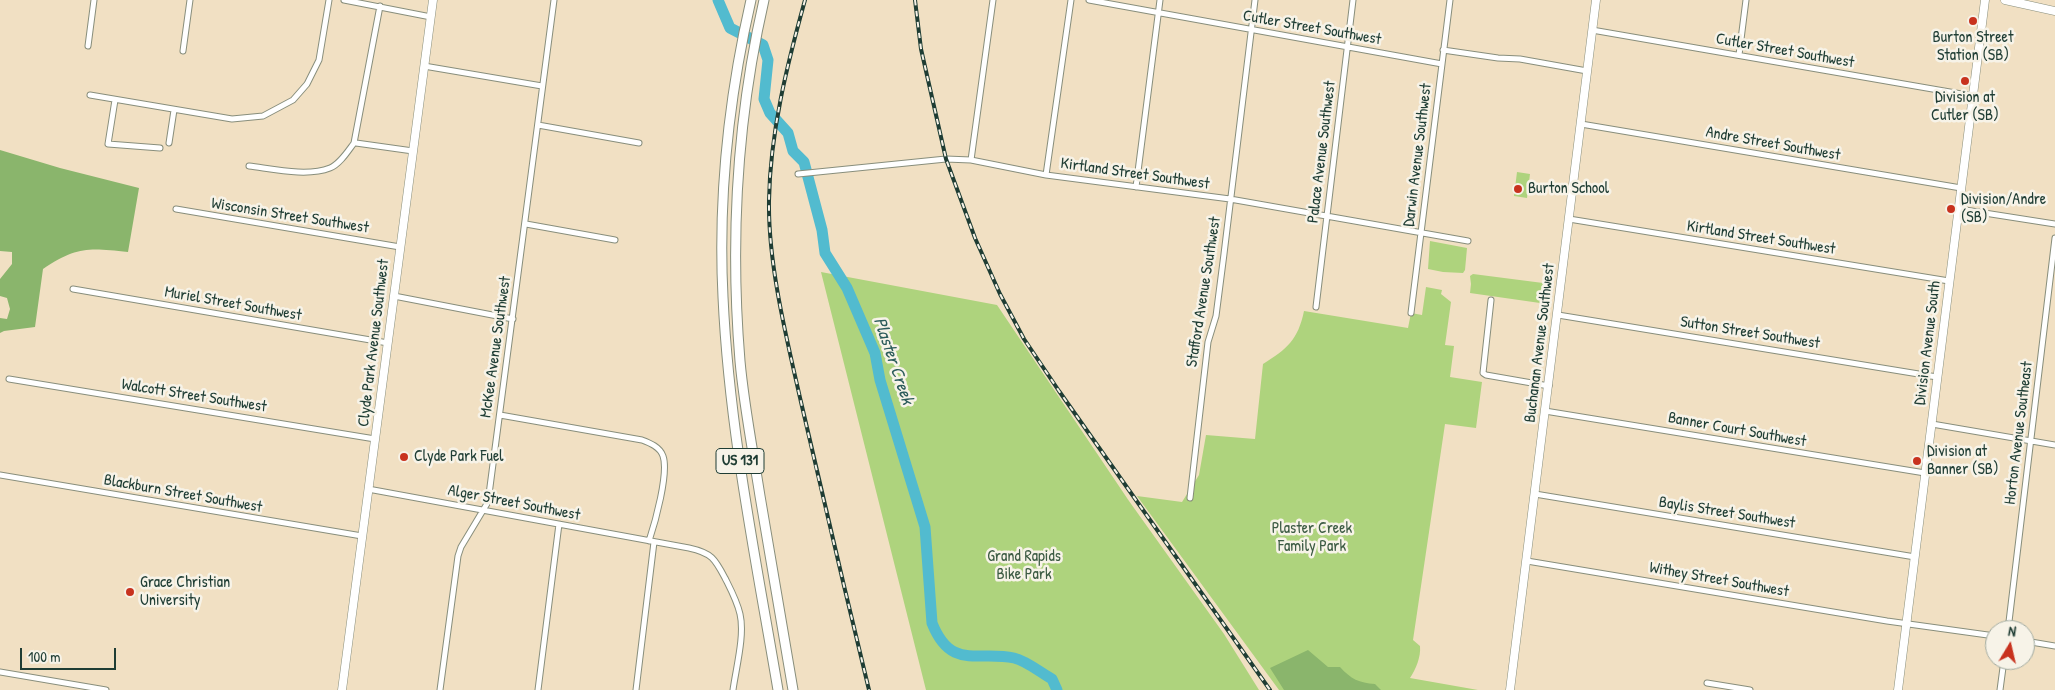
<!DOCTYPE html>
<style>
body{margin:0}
#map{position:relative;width:2055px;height:690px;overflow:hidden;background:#f1e0c3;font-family:"Patrick Hand",sans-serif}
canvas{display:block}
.north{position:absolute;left:1985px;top:620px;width:50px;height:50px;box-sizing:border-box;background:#f7f3e8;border:1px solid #a1aaa0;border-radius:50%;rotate:9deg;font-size:14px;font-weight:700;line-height:20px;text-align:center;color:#1f3d34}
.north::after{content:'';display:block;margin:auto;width:18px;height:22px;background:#c8321e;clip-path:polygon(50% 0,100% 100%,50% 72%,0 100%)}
.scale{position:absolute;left:20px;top:648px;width:96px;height:22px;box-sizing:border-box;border:2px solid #1f3d34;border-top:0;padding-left:6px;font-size:15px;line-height:18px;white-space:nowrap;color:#1f3d34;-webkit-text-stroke:4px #f7f3e8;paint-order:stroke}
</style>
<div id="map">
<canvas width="2055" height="690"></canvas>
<div class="north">N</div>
<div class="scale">100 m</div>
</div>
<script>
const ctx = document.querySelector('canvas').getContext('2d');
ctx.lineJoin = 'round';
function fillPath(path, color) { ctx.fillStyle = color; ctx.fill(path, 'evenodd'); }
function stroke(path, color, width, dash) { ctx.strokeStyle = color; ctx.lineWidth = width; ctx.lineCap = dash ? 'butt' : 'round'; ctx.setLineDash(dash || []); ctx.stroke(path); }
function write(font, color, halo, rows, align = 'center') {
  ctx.font = font + ' "Patrick Hand",sans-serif'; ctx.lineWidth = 5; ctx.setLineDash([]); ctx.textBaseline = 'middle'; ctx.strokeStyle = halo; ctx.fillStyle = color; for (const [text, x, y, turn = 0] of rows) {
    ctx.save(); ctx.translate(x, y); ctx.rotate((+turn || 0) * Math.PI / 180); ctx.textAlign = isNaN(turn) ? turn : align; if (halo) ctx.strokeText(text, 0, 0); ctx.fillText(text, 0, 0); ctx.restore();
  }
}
fillPath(new Path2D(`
 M1517,172L1530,174L1527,198L1514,196Z
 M1430,241L1467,248L1465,270L1463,273L1443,272L1428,269Z
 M821,272L997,305L1129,501L1224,634L1259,690H926Z
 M1473,274L1543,283L1540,303L1470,293L1471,284L1470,276Z
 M1426,287L1442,290L1441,294L1451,302L1445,345L1454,346L1450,377L1482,382L1476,428L1445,424L1413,640L1420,646C1421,657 1416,669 1410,678L1478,690H1279L1137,496L1182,502L1199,475L1206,435L1255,439L1263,364C1287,349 1298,340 1304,311L1408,328L1411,313L1422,315Z`), '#aed37d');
fillPath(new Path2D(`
 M0,150L60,168L139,188L128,252C89,248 77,246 43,269L35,327L4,331L0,333V318L7,319L10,309L7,298L0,296V279L12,264V252L0,251Z
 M1308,650L1328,667H1340C1351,679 1359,683 1375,684L1381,690H1284L1270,668Z`), '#8ab56c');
stroke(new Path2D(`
 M718,0L730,28L763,45L768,60L764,99L770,113L788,133L793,151L804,162L822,230L825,253L847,288L875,353L880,380L925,527L932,623C951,671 978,650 1014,658C1027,661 1041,673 1052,679L1057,690`), '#52bbcf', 11);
const street = new Path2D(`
 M344,0L431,17
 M1089,0L1442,64
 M1592,30L1973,96
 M88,46L94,0
 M1443,50L1498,58L1520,59L1587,71
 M183,51L190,0
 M1739,55L1746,0
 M424,66L542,86
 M90,95L232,119L263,116L293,100L307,84L319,60L329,0
 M115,100L108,144L160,148
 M1581,124L1961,188
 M538,125L639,143
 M169,143L174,110
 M354,143L380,6
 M971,160L993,0
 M249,166C273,169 307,177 330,168C340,164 348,151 354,143H356L413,151
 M798,174L946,159L971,160L1046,175L1230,199L1468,241
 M1046,175L1071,0
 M1136,187L1160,0
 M176,209L400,247
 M1959,209L2055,224
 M1569,219L1949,281
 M526,224L615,240
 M73,289L388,343
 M394,296L513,319
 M1491,300L1483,373L1486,375L1549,386
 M1316,307L1353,0
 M1411,313L1450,0
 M1558,315L1937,377
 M9,379L375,439
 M1545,411L1925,473
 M500,415L642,440C650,443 660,447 663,456C669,473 655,523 649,541
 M1932,424L2055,445
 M0,475L362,536
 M368,489L689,548C712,553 715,559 725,578C731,590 737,601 740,614C745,635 736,668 733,690
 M1535,494L1915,557
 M1190,498L1208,342L1216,316L1224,254L1255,0
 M1527,561L1887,621L1995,636
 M2008,630L2055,238
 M2025,641L2055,646
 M0,672L106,690
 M1707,683L1750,690
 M440,690L458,556L461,547L488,502L554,0
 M538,690L559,524
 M636,690L654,542
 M2000,690L2004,660`);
const secondary = new Path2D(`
 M2005,0L2055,11
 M342,690L433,0
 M1510,690L1596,0`);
const primary = new Path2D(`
 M1898,690L1985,0`);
const highway = new Path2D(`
 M751,0C729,96 718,198 723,297C729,429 756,560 778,690
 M764,0C737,118 730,240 740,361C744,406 753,451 760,496C771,561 782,625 793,690`);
stroke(street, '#888e7c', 7);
stroke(secondary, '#888e7c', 9);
stroke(primary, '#888e7c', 9);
stroke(highway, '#888e7c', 11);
stroke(street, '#fff', 5);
stroke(secondary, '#fff', 8);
stroke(primary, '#fff', 8);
stroke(highway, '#fff', 9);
const rail = new Path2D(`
 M805,0C787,65 770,133 769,201C768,265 787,340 801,402C823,499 846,594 869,690
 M915,0L921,49L946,159L975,238L1000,294L1024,339L1059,391L1270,690`);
stroke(rail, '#1f3d34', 4);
stroke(rail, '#f7f3e8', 2, [5.5]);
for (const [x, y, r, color] of [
 [1973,21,5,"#c8321e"],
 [1965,81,5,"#c8321e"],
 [1518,189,5,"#c8321e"],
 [1951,209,5,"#c8321e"],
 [404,457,5,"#c8321e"],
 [1917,461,5,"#c8321e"],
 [130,592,5,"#c8321e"]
]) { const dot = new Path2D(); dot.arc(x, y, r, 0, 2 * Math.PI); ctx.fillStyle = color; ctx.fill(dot); stroke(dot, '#f7f3e8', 2); }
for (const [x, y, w] of [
 [740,461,48]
]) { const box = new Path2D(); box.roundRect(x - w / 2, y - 12.5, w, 25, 4); ctx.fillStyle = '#f7f3e8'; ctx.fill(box); stroke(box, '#1f3d34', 1); }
write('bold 15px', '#1f3d34', null, [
 ["US 131",740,461]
]);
write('16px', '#1f3d34', '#f7f3e8', [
 ["Cutler Street Southwest",1312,28,10],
 ["Cutler Street Southwest",1785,51,10],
 ["Andre Street Southwest",1773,144,10],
 ["Palace Avenue Southwest",1322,152,-83],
 ["Darwin Avenue Southwest",1418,155,-83],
 ["Kirtland Street Southwest",1135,174,8],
 ["Wisconsin Street Southwest",290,216,9],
 ["Kirtland Street Southwest",1761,238,9],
 ["Stafford Avenue Southwest",1204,292,-81],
 ["Muriel Street Southwest",233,304,10],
 ["Sutton Street Southwest",1750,333,9],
 ["Clyde Park Avenue Southwest",374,343,-83],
 ["Buchanan Avenue Southwest",1540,343,-83],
 ["Division Avenue South",1928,343,-83],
 ["McKee Avenue Southwest",496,347,-82],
 ["Walcott Street Southwest",194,396,9],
 ["Banner Court Southwest",1737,430,10],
 ["Horton Avenue Southeast",2019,433,-83],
 ["Blackburn Street Southwest",183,494,10],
 ["Alger Street Southwest",514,503,11],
 ["Baylis Street Southwest",1727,513,9],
 ["Withey Street Southwest",1719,580,10]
]);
write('16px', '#1f3d34', '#f7f3e8', [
 ["Burton Street",1973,38,"center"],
 ["Station (SB)",1973,56,"center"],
 ["Division at",1965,98,"center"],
 ["Cutler (SB)",1965,116,"center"],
 ["Burton School",1528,189],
 ["Division/Andre",1961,200],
 ["(SB)",1961,218],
 ["Division at",1927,452],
 ["Banner (SB)",1927,470],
 ["Clyde Park Fuel",414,457],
 ["Grace Christian",140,583],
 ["University",140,601]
], 'left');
write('16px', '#3c5b43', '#f7f3e8', [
 ["Plaster Creek",1312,529],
 ["Family Park",1312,547],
 ["Grand Rapids",1024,557],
 ["Bike Park",1024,575]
]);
write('italic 18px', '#2c5c5b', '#f7f3e8', [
 ["Plaster Creek",893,361,71]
]);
</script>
